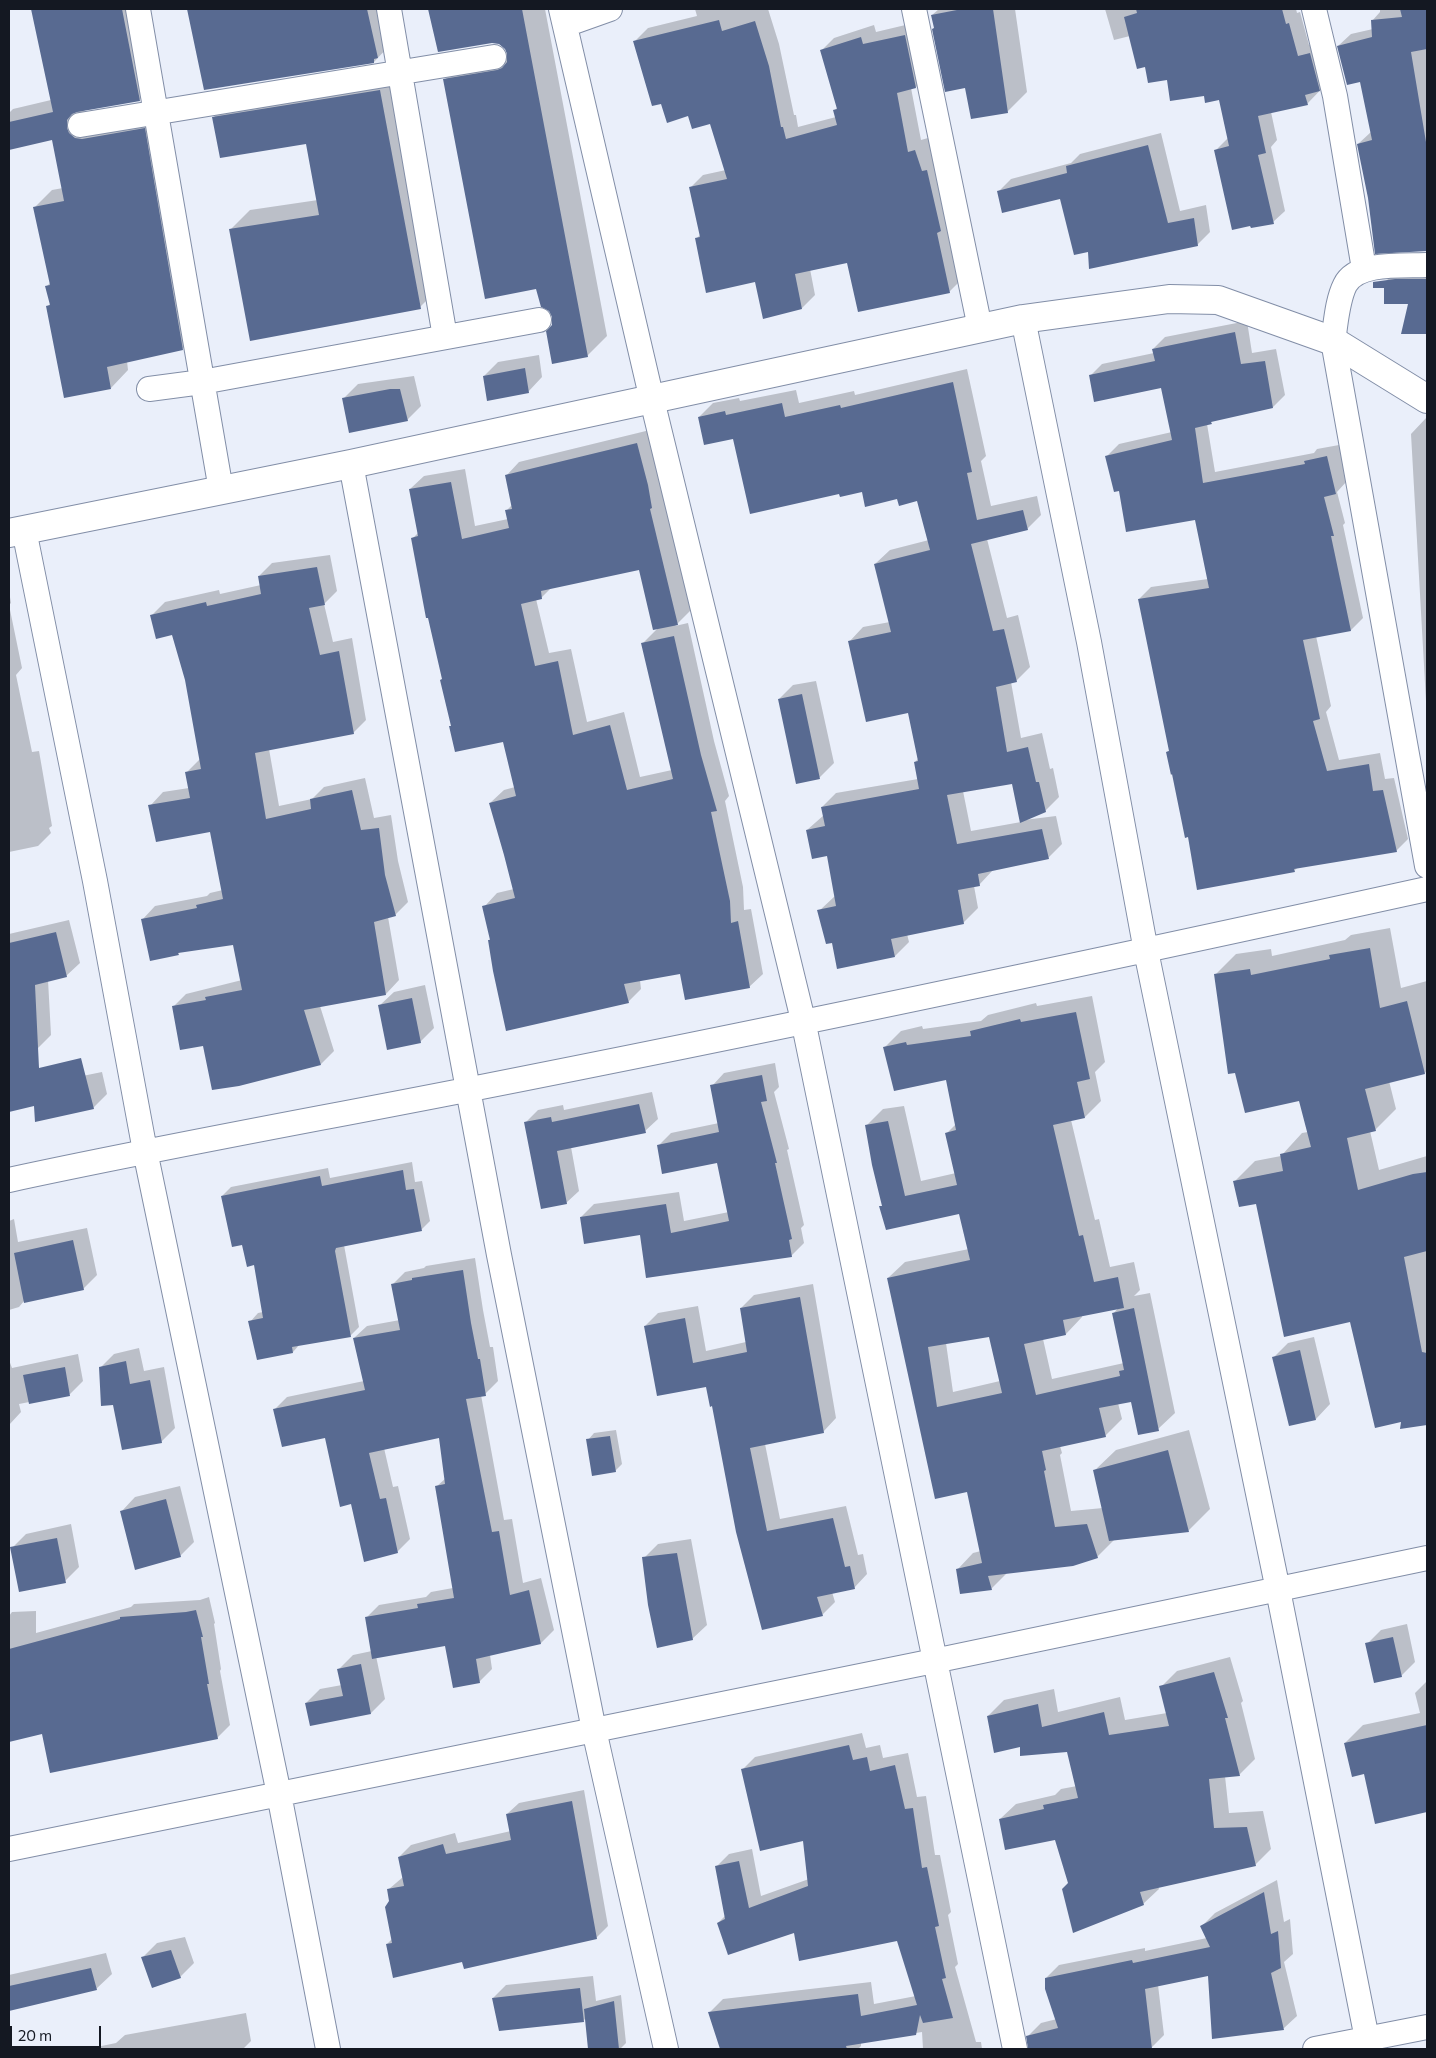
<!DOCTYPE html>
<style>
body{margin:0}
#map{position:relative;width:1436px;height:2058px;overflow:hidden;background:#eaeffa;font-family:Commissioner,sans-serif}
canvas{display:block}
.frame{position:absolute;inset:0;border:10px solid #141822;pointer-events:none}
.scale{position:absolute;left:10px;top:2026px;width:91px;height:22px;box-sizing:border-box;border:2px solid #141822;border-top:0;padding-left:6px;font-size:15px;line-height:18px;white-space:nowrap;color:#141822;-webkit-text-stroke:4px #eaeffa;paint-order:stroke}
</style>
<div id="map">
<canvas width="1436" height="2058"></canvas>
<div class="frame"></div>
<div class="scale">20 m</div>
</div>
<script>
const ctx = document.querySelector('canvas').getContext('2d');
ctx.lineJoin = 'round';
function fillPath(path, color) { ctx.fillStyle = color; ctx.fill(path, 'evenodd'); }
function stroke(path, color, width, dash) { ctx.strokeStyle = color; ctx.lineWidth = width; ctx.lineCap = dash ? 'butt' : 'round'; ctx.setLineDash(dash || []); ctx.stroke(path); }
fillPath(new Path2D(`
 M33,9H142L157,82L139,100L84,109L86,116L162,111L200,331L182,349L127,361L128,370L111,388L48,306L51,303L46,287L51,282L34,208L52,190L63,188L53,139L9,149V113L13,109L51,100Z
 M188,9H387L390,45L374,62L205,89Z
 M429,9H545L607,336L587,356L553,326L554,317L540,292L445,80L464,60L508,53L506,48L500,43L492,42L438,50Z
 M695,9H768L779,44L794,115H796L798,127L836,117L834,111L838,107L821,51L834,38L874,25L876,32L918,22L929,74L916,87L911,88L921,140L928,138L935,158L962,279L949,292L848,261L810,269L815,295L802,308L756,281L696,239L701,234L690,188L703,175L726,170L711,122L662,102L635,41L648,28L697,16Z
 M939,9H1015L1027,92L1007,112L966,86L935,28L932,15Z
 M1105,9H1296L1297,13L1300,12L1309,45L1322,42L1331,79L1307,104L1271,112L1277,140L1271,147L1285,211L1273,222L1216,150L1228,138L1220,98L1205,95L1168,79L1146,66L1130,36L1114,40Z
 M1380,9H1427V245L1376,252L1369,197L1358,144L1371,132L1361,81L1338,46L1351,34L1373,29L1372,21L1380,12Z
 M399,71L439,288L420,307L230,230L250,210L318,200L307,142L213,118L233,98Z
 M1161,133L1180,211L1206,205L1210,232L1197,245L1089,251L1060,198L998,192L1011,179L1071,163L1080,154Z
 M1398,269H1427V333H1403L1410,303L1385,282Z
 M1247,321L1252,353L1276,349L1285,395L1273,407L1214,420L1207,424L1215,472L1314,453L1317,449L1339,445L1347,481L1337,492L1345,523L1343,525L1363,618L1351,630L1316,636L1331,706L1326,712L1339,760L1380,753L1385,779L1394,778L1408,839L1396,851L1298,867L1294,871L1189,835L1167,752L1170,750L1139,599L1151,587L1208,579L1196,518L1120,489L1107,456L1119,444L1172,432L1162,387L1090,376L1102,364L1154,353L1153,349L1165,337Z
 M539,355L542,377L528,392L484,376L498,362Z
 M967,369L986,456L981,461L991,506L1037,496L1041,515L1027,529L987,539L1007,618L1018,615L1030,667L1016,681L1011,682L1021,738L1042,733L1050,769L1053,768L1059,797L1045,811L1024,820L1056,816L1062,844L1048,858L993,870L979,885L974,886L978,908L963,923L907,934L909,942L895,956L833,941L819,911L835,896L828,854L807,830L824,815L822,807L836,793L918,779L915,762L918,759L909,711L849,642L863,627L890,622L875,564L890,550L929,540L918,500L898,498L862,490L840,492L699,417L713,403L739,398L740,401L796,390L799,403L854,391L855,395ZM1013,783L1021,822L971,831L963,791Z
 M414,376L421,406L407,420L344,398L358,384Z
 M1427,417V719L1411,434Z
 M650,430L665,494L663,496L691,610L675,626L688,623L714,741L729,796L725,801L743,887L744,910L751,909L763,974L749,987L681,972L640,980L641,989L628,1002L489,940L491,938L484,907L497,893L514,889L490,803L504,790L515,787L504,740L452,725L413,538L418,533L410,489L424,476L465,469L475,526L508,519L506,511L513,504L506,476L519,462ZM640,568L658,628L643,643L672,770L640,777L624,712L587,722L571,649L549,653L536,599L542,597L551,588Z
 M330,555L337,591L324,604L333,642L352,638L366,720L353,733L269,749L279,806L312,799L324,787L365,778L374,818L391,815L398,861L408,902L395,915L388,917L399,980L386,994L320,1006L334,1051L321,1064L239,1085L173,1007L186,994L242,980L234,944L181,951L178,954L142,920L155,906L207,896L210,893L223,890L211,831L150,806L163,792L189,788L187,772L200,759L186,679L173,634L152,615L165,602L219,590L220,594L261,585L259,576L272,563Z
 M9,591L11,603L9,605L22,668L16,675L32,752L39,751L52,826L49,828L51,833L38,846L9,852Z
 M816,681L834,763L820,777L797,782L779,699L793,685Z
 M69,920L80,963L66,976L48,980L51,1035L37,1049L9,1054V934Z
 M1390,928L1401,988L1427,981V1070L1425,1073L1389,1081L1396,1109L1375,1130L1370,1131L1379,1170L1427,1156V1424L1401,1427L1403,1421L1351,1320L1257,1203L1234,1182L1255,1161L1281,1156L1302,1133L1308,1132L1300,1099L1215,975L1236,954L1271,949L1272,956L1345,940L1351,935Z
 M425,985L434,1028L420,1042L379,1006L394,992Z
 M1092,996L1105,1062L1095,1072L1101,1101L1085,1117L1071,1120L1095,1220L1099,1219L1110,1267L1134,1262L1140,1290L1134,1296L1150,1293L1175,1413L1158,1429L1132,1401L1118,1403L1122,1419L1105,1436L1060,1446L1062,1453L1060,1455L1071,1511L1103,1508L1094,1471L1116,1450L1189,1430L1210,1509L1188,1531L1114,1540L1097,1557L1008,1572L991,1589L957,1570L973,1553L981,1551L968,1490L888,1278L905,1262L969,1249L960,1213L881,1207L883,1205L867,1125L883,1109L904,1106L921,1181L956,1173L947,1133L956,1124L947,1079L885,1047L901,1031L922,1026L923,1029L981,1021L988,1015L1036,1003L1037,1006ZM1119,1307L1113,1314L1124,1363L1052,1379L1043,1339L1066,1334L1082,1317V1315ZM990,1335L1000,1381L953,1392L946,1343Z
 M775,1063L779,1087L774,1092L789,1149L787,1150L804,1225L801,1228L804,1243L791,1256L641,1234L581,1217L594,1204L679,1192L684,1221L729,1212L718,1161L658,1146L671,1133L719,1123L712,1086L724,1073Z
 M102,1072L107,1094L93,1108L48,1083Z
 M652,1092L658,1119L645,1131L571,1147L579,1191L566,1203L526,1122L538,1110L563,1105L564,1110Z
 M412,1162L415,1182L422,1181L430,1221L422,1229L344,1245L359,1327L350,1336L300,1344L293,1352L258,1359L250,1322L258,1313L263,1312L255,1264L243,1243L222,1196L231,1187L328,1168L330,1178Z
 M14,1219L18,1242L87,1228L97,1275L83,1289L24,1301L19,1307L9,1310V1221Z
 M475,1258L483,1310L490,1347H493L498,1381L485,1394L481,1395L504,1520L512,1519L523,1583L541,1578L554,1630L541,1643L490,1655L492,1669L479,1682L446,1645L376,1656L385,1699L371,1713L306,1703L320,1689L342,1685L339,1669L353,1655L372,1651L366,1618L379,1605L426,1597L431,1592L453,1588L436,1487L446,1478L441,1437L384,1448L393,1487L398,1486L410,1539L397,1552L352,1503L326,1436L274,1410L287,1397L364,1381L354,1338L367,1326L400,1320L392,1285L405,1272L424,1268L426,1266Z
 M813,1284L836,1418L823,1432L765,1444L780,1519L846,1506L858,1555L863,1554L867,1574L854,1588L832,1592L835,1602L822,1615L763,1629L713,1405L707,1385L645,1326L658,1313L698,1306L706,1351L746,1342L741,1308L754,1295Z
 M1314,1337L1330,1404L1316,1419L1290,1425L1274,1357L1288,1343Z
 M139,1348L144,1371L164,1367L175,1428L161,1442L114,1404L100,1368L114,1354Z
 M78,1354L83,1381L70,1394L19,1404L21,1412L9,1425V1360L12,1368Z
 M616,1430L622,1464L615,1471L588,1440L594,1433Z
 M180,1486L194,1542L180,1556L121,1512L135,1497Z
 M71,1524L79,1567L65,1581L12,1548L26,1534Z
 M691,1539L707,1625L692,1639L644,1558L658,1544Z
 M209,1597L215,1623L214,1624L221,1669L220,1671L230,1725L217,1738L43,1733L9,1740V1616L12,1612L36,1611V1633L131,1607L134,1604L200,1600Z
 M1407,1624L1415,1662L1401,1676L1367,1644L1381,1630Z
 M1230,1657L1243,1701L1241,1703L1255,1759L1239,1775L1225,1776L1229,1813L1263,1811L1271,1849L1255,1865L1158,1886L1159,1889L1143,1904L1069,1883L1056,1838L1000,1819L1016,1804L1055,1795L1061,1789L1077,1786L1068,1750L1021,1746L988,1716L1004,1700L1054,1689L1058,1712L1120,1697L1125,1720L1167,1713L1161,1687L1177,1671Z
 M1427,1681V1810L1376,1822L1365,1772L1345,1743L1363,1725L1420,1713L1415,1693Z
 M862,1733L866,1748L880,1745L883,1758L908,1753L917,1797L926,1796L935,1855H940L951,1912L948,1915L958,1964L955,1967L976,2042H981L982,2049H923L922,2032L861,2042V2046L858,2049H721L710,2012L723,1999L871,1982L874,2004L916,1996L898,1939L718,1923L726,1915L716,1867L729,1854L752,1849L761,1896L809,1879L804,1840L742,1770L755,1757Z
 M584,1790L608,1926L596,1938L463,1960L387,1944L392,1939L389,1889L403,1877L399,1857L411,1845L455,1833L458,1843L511,1831L507,1814L519,1803Z
 M1277,1880L1284,1922L1290,1919L1293,1954L1284,1962L1297,2016L1284,2028L1213,2038L1209,1974L1158,1985L1164,2035L1151,2048L1144,2049H1031L1028,2036L1041,2023L1057,2019L1046,1978L1059,1965L1145,1948V1951L1207,1938L1202,1926L1215,1913Z
 M185,1937L194,1963L180,1977L143,1957L157,1943Z
 M106,1953L112,1974L96,1989L9,2009V1975Z
 M593,1976L596,2001L621,1995L626,2043L620,2049H589L586,2018L584,2020L493,1998L506,1985Z
 M246,2013L251,2041L243,2049H87L116,2043L125,2035Z`), '#0003');
fillPath(new Path2D(`
 M31,9H122L140,101L77,112L72,114L67,120V128L69,133L75,138L82,139L145,128L183,350L107,367L111,389L64,398L46,306L50,305L45,286L50,285L33,207L64,201L52,140L9,150V122L53,112Z
 M187,9H367L378,58L374,59V63L204,90Z
 M428,9H522L588,357L552,364L546,331L552,325V317L549,311L541,307L536,289L485,299L443,79L497,70L502,68L507,62V54L505,49L499,44L492,43L438,52Z
 M962,9H993L1008,113L971,119L965,88L945,92L932,29L934,28L931,15Z
 M1136,9H1282L1286,24L1289,23L1298,56L1310,53L1320,91L1305,95L1308,105L1258,116L1266,153L1258,155L1274,224L1251,228L1250,226L1232,230L1214,150L1229,146L1219,100L1205,103L1204,96L1170,101L1167,80L1148,83L1145,67L1137,69L1124,17L1137,13Z
 M1400,9H1427V49L1411,52L1427,148V251L1375,254L1368,198L1357,144L1372,140L1360,82L1347,85L1337,46L1372,37L1371,20L1402,17Z
 M719,20L722,31L755,21L769,66L781,127H783L786,139L837,125L833,110L837,109L820,50L861,37L863,44L905,35L916,88L897,93L908,152L915,150L922,171L927,170L941,231L937,233L950,293L858,312L847,263L795,274L802,309L763,319L755,282L706,293L695,238L700,237L689,187L727,179L710,124L692,129L688,116L667,123L661,104L652,106L633,41Z
 M380,90L421,309L250,341L229,229L319,215L306,144L220,158L212,117Z
 M1148,145L1168,223L1194,218L1198,246L1089,269L1088,252L1074,255L1060,199L1002,213L997,191L1067,173L1066,166Z
 M1395,279H1427V334H1401L1408,304H1384V288H1373V282Z
 M1235,332L1241,364L1265,361L1273,408L1211,422L1212,424L1195,428L1203,483L1305,464L1304,461L1327,456L1336,494L1324,497L1334,536H1331L1351,631L1303,640L1320,719L1313,721L1327,771L1369,764L1373,791L1383,790L1397,852L1294,869L1295,872L1197,890L1188,837L1185,838L1172,774L1171,775L1166,752L1169,751L1138,599L1209,588L1195,520L1126,532L1119,491L1114,492L1105,456L1172,440L1161,388L1094,402L1089,375L1155,361L1152,349Z
 M525,368L529,393L487,401L483,376Z
 M953,382L972,472L967,473L977,520L1023,510L1028,530L971,544L993,631L1004,629L1017,682L996,687L1007,752L1028,747L1036,782H1039L1046,812L1020,823L1012,784L947,795L957,844L1042,829L1049,859L978,874L980,886L958,890L964,924L891,939L895,957L837,969L832,943L826,944L817,910L836,906L827,856L812,859L806,830L825,826L821,807L919,789L914,762L918,761L908,713L866,722L848,641L891,632L874,564L930,550L917,501L899,506L897,499L865,507L862,492L840,497L839,494L750,514L733,439L704,445L698,417L725,411L726,415L782,403L785,417L840,405L841,408Z
 M390,389H400L408,421L349,433L342,398Z
 M637,443L648,485L652,508L650,509L678,625L653,630L639,570L541,591L542,599L521,604L535,666L558,661L573,735L610,725L627,790L673,779L641,643L674,636L701,755L717,811L711,812L730,901L731,923L738,921L750,988L685,1000L680,974L624,984L629,1003L506,1031L493,971L488,940H490L482,906L515,898L504,855L489,803L516,796L503,742L455,752L449,726H451L440,680L442,679L428,618H426L411,538L418,536L409,489L451,482L462,539L509,528L505,510L512,509L505,475Z
 M317,567L325,605L309,608L320,655L339,651L354,734L255,753L266,819L311,809L310,799L352,790L361,830L379,828L385,875L396,916L374,922L386,995L304,1010L321,1065L239,1086L212,1090L203,1046L180,1050L172,1006L206,1000L205,997L242,990L233,945L178,953L179,955L150,961L141,919L197,908L196,905L223,899L210,832L156,842L148,805L190,798L185,772L201,769L185,680L172,635L156,639L150,615L206,602L207,606L261,594L258,576Z
 M802,694L820,779L796,784L778,699Z
 M56,932L67,977L35,985L39,1068L81,1058L94,1109L35,1122L34,1106L9,1112V943Z
 M1370,948L1380,1008L1407,1001L1425,1074L1365,1089L1376,1131L1347,1138L1358,1190L1413,1174L1427,1172V1251L1404,1257L1422,1352L1427,1353V1425L1400,1429L1401,1422L1375,1428L1350,1322L1284,1337L1256,1204L1239,1207L1233,1181L1283,1171L1280,1154L1311,1147L1299,1101L1245,1113L1235,1073L1228,1074L1214,974L1250,969L1251,975L1330,959L1329,955Z
 M412,998L421,1043L387,1050L378,1005Z
 M1076,1012L1090,1079L1077,1082L1085,1118L1053,1125L1079,1236L1083,1235L1094,1282L1118,1277L1124,1308L1063,1320L1066,1335L1024,1344L1036,1395L1120,1376L1119,1371L1124,1370L1112,1313L1134,1308L1159,1431L1138,1435L1131,1402L1099,1408L1106,1437L1042,1451L1046,1470L1044,1471L1055,1527L1087,1524L1098,1558L1073,1566L988,1576L992,1590L960,1594L956,1569L982,1563L967,1492L935,1499L887,1278L970,1260L959,1214L886,1230L879,1206H882L872,1165L865,1125L888,1121L905,1196L957,1185L945,1133L956,1130L946,1080L894,1091L883,1047L906,1042L907,1045L971,1036L970,1031L1020,1019L1021,1022ZM989,1337L1002,1393L937,1407L928,1347Z
 M762,1075L767,1101L761,1102L777,1163H775L792,1239L789,1240L792,1257L646,1278L640,1235L584,1244L580,1217L666,1204L671,1233L729,1221L717,1163L662,1174L657,1145L719,1132L710,1085Z
 M639,1104L646,1133L557,1151L567,1204L541,1209L524,1122L551,1117L552,1122Z
 M403,1170L406,1190L414,1189L422,1231L336,1248L335,1251L351,1337L292,1347L293,1353L257,1360L248,1321L263,1318L254,1265L247,1267L242,1245L232,1247L221,1196L320,1176L322,1186Z
 M73,1240L84,1290L24,1303L14,1253Z
 M463,1270L471,1323L478,1359H480L486,1396L466,1399L492,1532L499,1531L510,1595L529,1590L541,1644L476,1659L480,1683L453,1688L445,1646L372,1659L365,1617L418,1608L417,1604L454,1598L435,1486L445,1484L439,1438L369,1453L380,1499L386,1498L398,1553L364,1562L351,1504L340,1507L325,1438L282,1447L273,1409L365,1390L353,1338L400,1330L391,1284L412,1280V1278Z
 M800,1297L824,1433L750,1448L767,1531L833,1518L845,1567L850,1566L855,1589L817,1597L823,1616L762,1630L736,1532L712,1406L710,1407L706,1387L657,1396L644,1326L685,1318L693,1363L747,1352L740,1308Z
 M1300,1350L1316,1420L1289,1426L1272,1357Z
 M126,1361L130,1384L150,1380L162,1443L122,1450L113,1405L101,1406L99,1367Z
 M65,1367L70,1396L29,1404L23,1375Z
 M610,1436L616,1472L592,1476L586,1439Z
 M1168,1450L1189,1532L1109,1541L1093,1470Z
 M166,1499L181,1557L135,1570L120,1511Z
 M57,1538L66,1583L19,1592L10,1547Z
 M677,1553L693,1640L657,1648L648,1605L642,1557Z
 M196,1610L203,1637H201L209,1684H207L218,1739L50,1773L42,1734L9,1742V1649L120,1619V1617L186,1612Z
 M1393,1637L1402,1677L1374,1683L1365,1643Z
 M361,1664L371,1714L310,1726L305,1703L343,1696L337,1669Z
 M1214,1672L1228,1718H1225L1240,1776L1209,1779L1214,1828L1247,1827L1256,1866L1140,1892L1144,1905L1073,1933L1062,1889L1068,1883L1055,1840L1005,1850L999,1819L1044,1809L1043,1805L1078,1798L1067,1752L1020,1756V1747L994,1753L987,1716L1038,1704L1042,1727L1104,1712L1109,1735L1169,1726L1159,1686Z
 M1427,1725V1812L1375,1824L1364,1774L1352,1777L1344,1743Z
 M849,1745L853,1760L867,1757L870,1771L895,1765L905,1809L913,1808L922,1868L927,1867L939,1926L935,1927L946,1978L942,1979L953,2018L923,2023L920,2015L916,2035L846,2046L847,2049H720L708,2012L858,1994L861,2016L917,2005L897,1941L799,1961L794,1933L728,1955L717,1923L725,1919L715,1866L739,1861L749,1908L808,1886L803,1841L760,1851L741,1769Z
 M572,1801L597,1939L464,1969L462,1962L393,1978L386,1944L392,1943L385,1907L389,1901L387,1889L404,1886L398,1857L443,1844L446,1854L511,1840L506,1814Z
 M1264,1892L1271,1934L1278,1931L1281,1968L1271,1973L1284,2030L1212,2039L1208,1976L1145,1989L1152,2049H1028L1026,2036L1058,2028L1045,1989V1978L1132,1960L1133,1963L1210,1947L1200,1926Z
 M171,1950L181,1978L152,1988L141,1957Z
 M91,1968L97,1990L9,2011V1986Z
 M580,1988L584,2022L499,2031L492,1998Z
 M614,2001L619,2049H588L584,2009Z`), '#586a91');
const minor = new Path2D(`
 M138,9L221,490
 M389,9L445,337
 M561,9L652,400L803,1020L1015,2049
 M914,9L980,328
 M1314,9L1335,96L1364,269
 M565,25L610,9
 M80,125L494,57
 M1427,265C1404,266 1357,261 1345,285C1337,301 1336,323 1333,341L1427,866
 M1023,319L1089,642L1146,951L1278,1590L1369,2049
 M149,389L202,382L539,320
 M351,464L499,1255L594,1730L666,2049
 M24,530L95,881L145,1151L279,1794L328,2049
 M9,1180C161,1147 313,1120 466,1090C787,1027 1108,959 1427,889
 M9,1849L934,1661L1427,1558
 M1315,2049L1427,2027`);
const tertiary = new Path2D(`
 M9,533L351,464L1023,319L1169,299L1218,300L1333,341L1427,399`);
stroke(minor, '#828ea7', 26);
stroke(tertiary, '#828ea7', 30);
stroke(minor, '#fff', 24);
stroke(tertiary, '#fff', 28);
</script>
